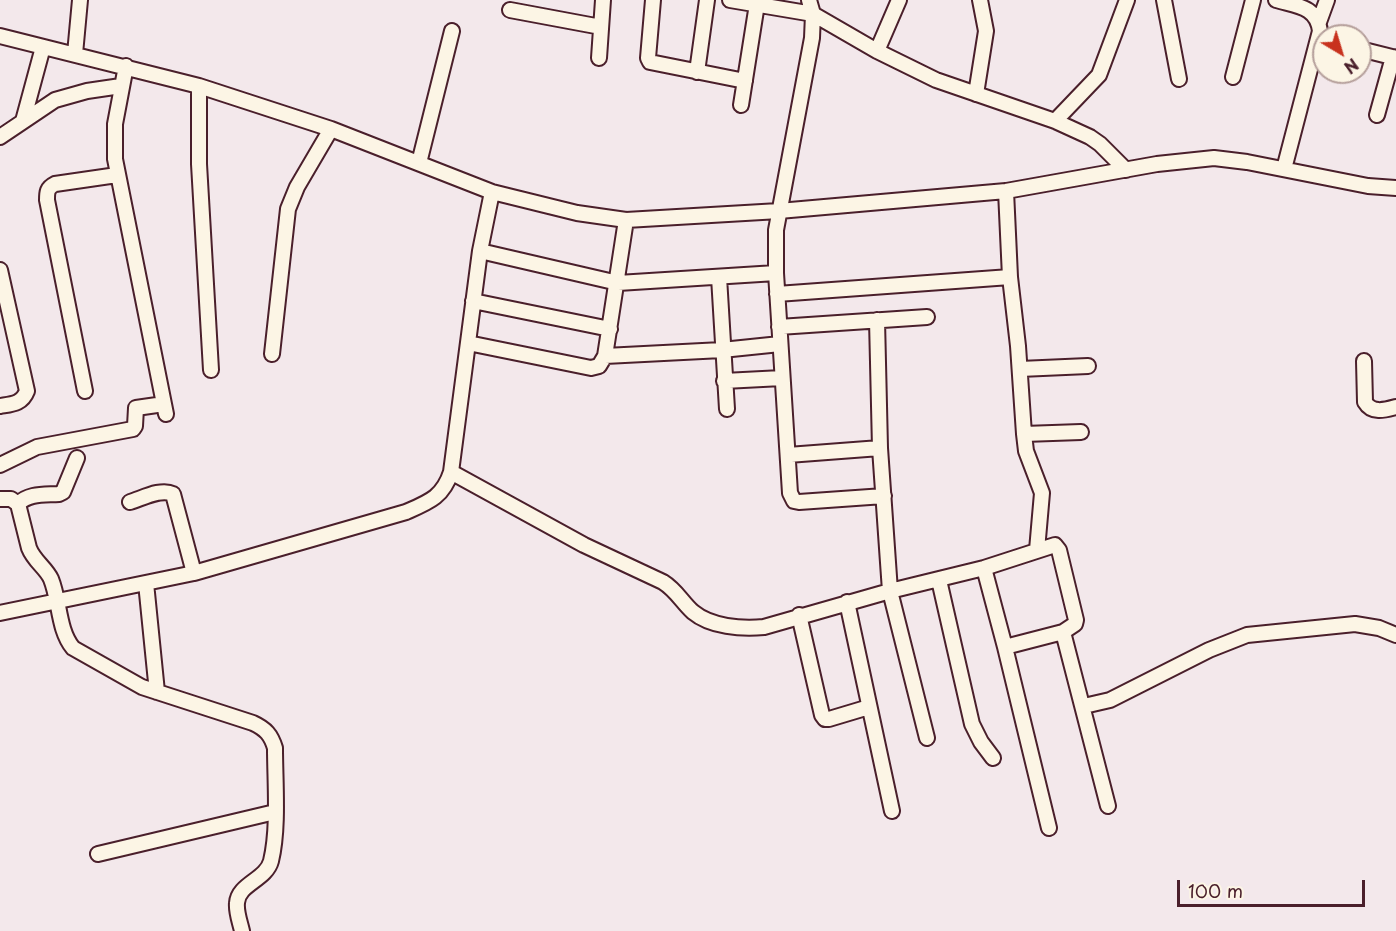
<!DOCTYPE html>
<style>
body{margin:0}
#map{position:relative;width:1396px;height:931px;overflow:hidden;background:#f3e8eb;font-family:"Playpen Sans",sans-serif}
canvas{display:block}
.north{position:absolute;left:1312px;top:24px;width:60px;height:60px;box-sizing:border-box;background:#fcf5e5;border:2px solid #b59f9b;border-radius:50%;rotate:142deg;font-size:16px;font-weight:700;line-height:24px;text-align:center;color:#4a1f2b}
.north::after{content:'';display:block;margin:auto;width:21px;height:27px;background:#c8321e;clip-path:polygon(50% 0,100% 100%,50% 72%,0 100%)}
.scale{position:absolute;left:1177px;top:880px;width:188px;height:27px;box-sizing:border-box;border:3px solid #4a1f2b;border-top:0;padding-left:8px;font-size:18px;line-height:21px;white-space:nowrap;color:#4a1f2b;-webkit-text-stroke:4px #fcf5e5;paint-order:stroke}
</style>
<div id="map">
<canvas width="1396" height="931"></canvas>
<div class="north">N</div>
<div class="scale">100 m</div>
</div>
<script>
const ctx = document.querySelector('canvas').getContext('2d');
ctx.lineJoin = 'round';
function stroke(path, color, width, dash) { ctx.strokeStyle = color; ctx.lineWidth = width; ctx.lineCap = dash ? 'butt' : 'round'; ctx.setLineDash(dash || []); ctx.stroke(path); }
const minor = new Path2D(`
 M653,0L648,58L650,62L745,81
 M730,0L813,14L877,51L936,80L1055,121L1090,137L1100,144L1126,170
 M809,0L813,14L812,38L776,230V273L790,493L794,501L799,502L884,496
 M1164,0L1179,79
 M1276,0C1296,6 1317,6 1320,31L1284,169
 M510,10L601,27
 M1319,22L1327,0
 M0,36L199,86L331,129L492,192L577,213L626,220L779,211L1006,191L1157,164L1214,158L1247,162L1368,186L1396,188
 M1360,49L1396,58
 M877,51L899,0
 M75,54L80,0
 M599,58L603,0
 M126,66L115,124V159L166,414
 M697,72L707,0
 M1233,77L1253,0
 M199,86V164L211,370
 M976,94L986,31L980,0
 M741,105L757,4
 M1377,115L1393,57
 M23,121L43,47
 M1055,121L1099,75L1127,0
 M0,137L55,100L87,91L121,86
 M419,163L452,31
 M1006,191L1010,277L1018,346L1024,434L1026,451L1042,493L1037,550
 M480,251L618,283L776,273
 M0,270L27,391C22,404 12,404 0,406
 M719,277L727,409
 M777,294L1010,277
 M473,301L610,329
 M877,320L880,448L890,591L927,738
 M779,327L927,317
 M468,343L591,368L599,366L605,356L626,220
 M272,354L288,209L297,187L331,129
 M605,356L722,350L780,344
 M1364,361L1365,402C1372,414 1385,410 1396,407
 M1020,369L1088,366
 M724,381L782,378
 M85,391L47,200C47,192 47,188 55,184L117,175
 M1024,434L1081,432
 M788,455L880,448
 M0,465L37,447L133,429L135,426L136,408L164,404
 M451,472L584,545L663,582C676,590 682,602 693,612C711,627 741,629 764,627L890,591L984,568L1055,545L1059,550L1076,620L1075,624L1063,632L1005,647
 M0,499H11L18,504L29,548C34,561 46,568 51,579C60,601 58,630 73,648L142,687L253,723C266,729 271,735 275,748C275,782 279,828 271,861C266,880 238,884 237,903C236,912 240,922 242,931
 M130,502C143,498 161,488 173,494L194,573
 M18,504C29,493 44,495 59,494L63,492L77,458
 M984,568L1005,647L1049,828
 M939,580L972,724L981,742L993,758
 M146,583L157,692
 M847,602L892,811
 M0,613L194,573L406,512C429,502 443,497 451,472L480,251L492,192
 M799,615L822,715L825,719H829L869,707
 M1063,632L1108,806
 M1084,706L1110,700L1209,650L1247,635L1355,624L1379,628L1396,635
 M98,854L275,812`);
stroke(minor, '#4a1f2b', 18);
stroke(minor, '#fcf5e5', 14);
</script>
